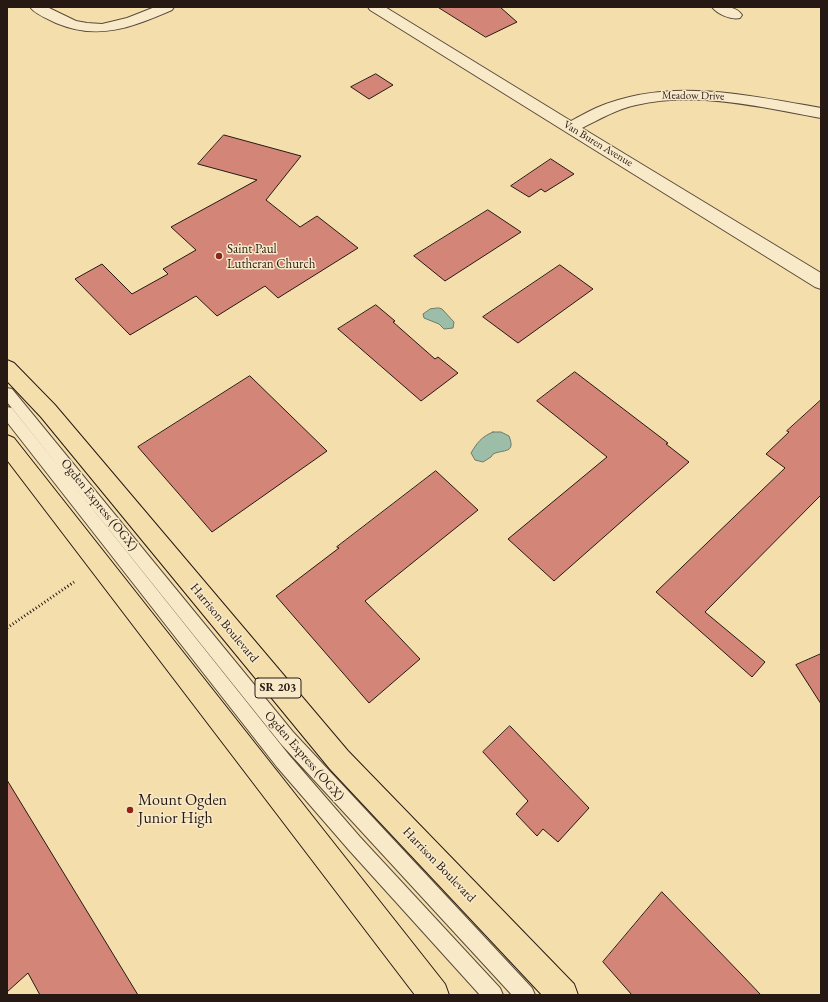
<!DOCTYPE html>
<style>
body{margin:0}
#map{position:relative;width:828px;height:1002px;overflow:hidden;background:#f4dfac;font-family:"EB Garamond",serif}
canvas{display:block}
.frame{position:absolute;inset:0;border:8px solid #261914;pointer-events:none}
</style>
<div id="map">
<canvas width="828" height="1002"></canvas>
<div class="frame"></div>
</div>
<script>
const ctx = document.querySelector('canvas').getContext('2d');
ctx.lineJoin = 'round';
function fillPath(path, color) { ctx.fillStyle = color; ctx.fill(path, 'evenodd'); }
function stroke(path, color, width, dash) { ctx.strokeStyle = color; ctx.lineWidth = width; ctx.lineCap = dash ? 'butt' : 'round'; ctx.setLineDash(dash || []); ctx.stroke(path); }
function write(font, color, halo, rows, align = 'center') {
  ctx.font = font + ' "EB Garamond",serif'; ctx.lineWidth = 3; ctx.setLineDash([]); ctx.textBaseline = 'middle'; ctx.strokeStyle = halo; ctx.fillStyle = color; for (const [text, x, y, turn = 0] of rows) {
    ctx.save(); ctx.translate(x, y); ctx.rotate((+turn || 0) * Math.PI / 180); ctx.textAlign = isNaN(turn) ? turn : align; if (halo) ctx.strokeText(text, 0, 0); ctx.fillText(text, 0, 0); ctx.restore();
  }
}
const water = new Path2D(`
 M439,308L442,309L454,322L453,328L444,329L439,324L424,318L423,314L430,309Z
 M493,432H501L509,436C516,454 504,449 493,454L491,457L483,462L475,460L471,453C477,443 481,437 493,432Z`);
fillPath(water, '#9cbda7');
stroke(water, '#6d7b6c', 1);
const building = new Path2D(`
 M438,7H500L517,22L486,37Z
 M376,74L393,85L369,99L351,87Z
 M224,135L301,156L266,200L300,227L317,216L358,248L278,298L265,286L217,316L196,296L130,335L75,279L102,264L132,294L168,274L163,269L196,250L171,227L257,180L198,164Z
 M551,159L574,174L545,192L541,189L529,197L511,186Z
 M488,210L521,232L445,281L414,256Z
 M560,265L593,289L518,343L483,317Z
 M376,305L395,321L393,322L435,359L438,357L458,373L421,401L338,329Z
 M575,372L668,443L666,444L689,462L554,581L508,539L607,457L537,401Z
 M250,376L327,451L212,532L138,447Z
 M821,400V495L705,612L765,662L752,677L656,592L785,468L766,454L789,432L787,431Z
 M436,471L478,510L365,601L420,659L369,703L276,596L339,548L337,547Z
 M821,654V704L796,665Z
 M510,726L589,808L558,842L543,829L537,836L516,814L528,801L483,752Z
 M7,780L138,995H40L28,973L7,992Z
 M662,892L741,974L761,995H632L603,962Z`);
fillPath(building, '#d38577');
stroke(building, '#261914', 1);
const service = new Path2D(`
 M7,388L12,389L293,732L532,988L535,995H512L281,744L7,402Z
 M7,407L12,408L289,755L360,837L500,988L503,995H480L348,849L277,767L7,422Z`);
const minor = new Path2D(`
 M30,7H47L76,21L87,23L102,24L127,18L155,7H174L172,10C132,27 99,41 56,23C48,19 35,14 30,7Z
 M368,7H385L571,121C579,117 587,112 596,108C668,77 746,95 821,108V118C761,107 697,91 636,105C617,109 600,119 582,128L821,273V289L815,287L370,10Z
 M712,7C723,7 735,5 742,15L740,18C731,20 717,14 712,7Z`);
const primary = new Path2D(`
 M7,360L14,363L55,405L348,751L574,984L578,995H542L330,769L41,417L7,381Z
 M7,435L14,438L445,984L449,995H415L7,460Z`);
stroke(service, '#5a4a3a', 2);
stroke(minor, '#5a4a3a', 2);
stroke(primary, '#261914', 2);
stroke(new Path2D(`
 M7,628L74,582`), '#261914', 3, [1, 2.5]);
fillPath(service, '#f8eac9');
fillPath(minor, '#f8eac9');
fillPath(primary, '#f4dfac');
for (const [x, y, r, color] of [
 [219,256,4,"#8f2418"],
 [130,810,4,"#8f2418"]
]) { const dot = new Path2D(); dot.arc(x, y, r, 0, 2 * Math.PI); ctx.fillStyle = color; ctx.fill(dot); stroke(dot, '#f8eac9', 1.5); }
write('11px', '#261914', '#f8eac9', [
 ["Meadow Drive",693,96,1],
 ["Van Buren Avenue",598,144,31]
]);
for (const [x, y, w] of [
 [278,688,46]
]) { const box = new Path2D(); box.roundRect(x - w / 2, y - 10, w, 20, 3); ctx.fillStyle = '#f8eac9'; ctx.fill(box); stroke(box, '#261914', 1); }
write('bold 12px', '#261914', null, [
 ["SR 203",278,688]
]);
write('13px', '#261914', '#f8eac9', [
 ["Saint Paul",227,249],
 ["Lutheran Church",227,264]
], 'left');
write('13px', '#261914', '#f8eac9', [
 ["Ogden Express (OGX)",99,505,51],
 ["Harrison Boulevard",224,623,50],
 ["Ogden Express (OGX)",304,756,49],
 ["Harrison Boulevard",439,865,46]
]);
write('16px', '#261914', '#f8eac9', [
 ["Mount Ogden",138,801],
 ["Junior High",138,819]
], 'left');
</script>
